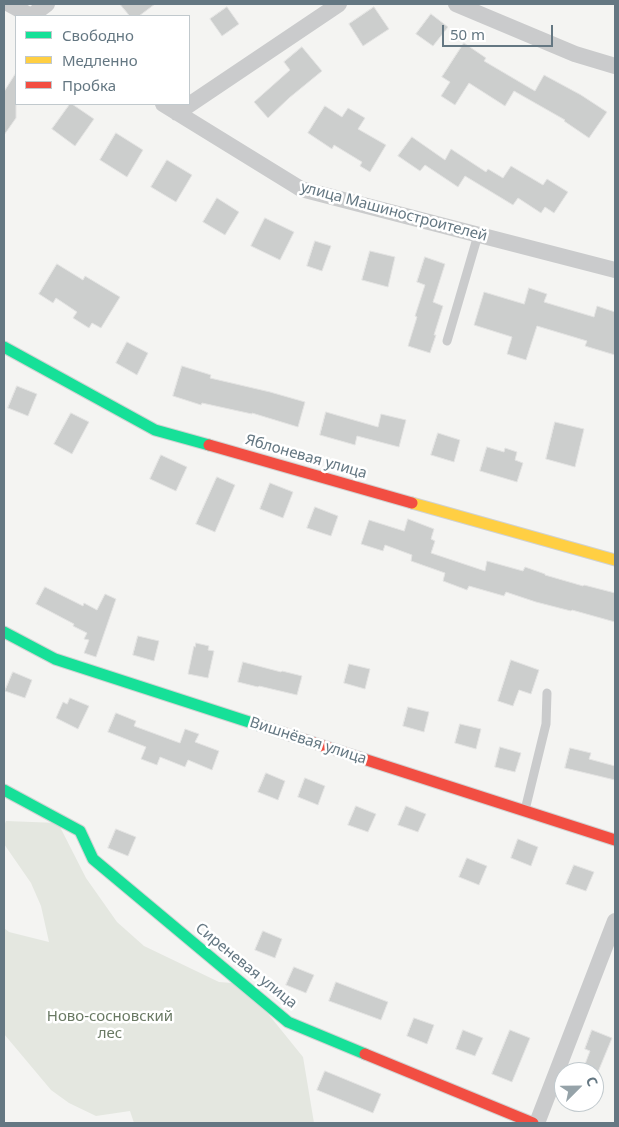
<!DOCTYPE html>
<meta charset="utf-8">
<style>
body{margin:0}
#map{position:relative;width:619px;height:1127px;overflow:hidden;background:#f4f4f2;font-family:"Noto Sans",sans-serif}
canvas{display:block}
.frame{position:absolute;inset:0;border:5px solid #647782;pointer-events:none}
.legend{position:absolute;left:15px;top:15px;width:175px;height:90px;box-sizing:border-box;background:#fff;border:1px solid #c1c9cd;margin:0;padding:6px 9px;list-style:none;font-size:15px;color:#647782}
.legend li{display:flex;align-items:center;gap:10px;height:25px}
.legend b{width:25px;border:1px solid #c1c9cd}
.north{position:absolute;left:554px;top:1062px;width:50px;height:50px;box-sizing:border-box;background:#fff;border:1px solid #c1c9cd;border-radius:50%;rotate:67deg;font-size:14px;font-weight:700;line-height:20px;text-align:center;color:#647782}
.north::after{content:'';display:block;margin:auto;width:18px;height:22px;background:#96a3a9;clip-path:polygon(50% 0,100% 100%,50% 72%,0 100%)}
.scale{position:absolute;left:442px;top:25px;width:111px;height:22px;box-sizing:border-box;border:2px solid #647782;border-top:0;padding-left:6px;font-size:15px;line-height:18px;white-space:nowrap;color:#647782;-webkit-text-stroke:4px #fff;paint-order:stroke}
</style>
<div id="map">
<canvas width="619" height="1127"></canvas>
<div class="frame"></div>
<ul class="legend">
<li><b style="height:6px;background:#16e098"></b>Свободно</li>
<li><b style="height:6px;background:#ffcf43"></b>Медленно</li>
<li><b style="height:6px;background:#f24e42"></b>Пробка</li>
</ul>
<div class="north">С</div>
<div class="scale">50 m</div>
</div>
<script>
const ctx = document.querySelector('canvas').getContext('2d');
ctx.lineJoin = 'round';
function fillPath(path, color) { ctx.fillStyle = color; ctx.fill(path, 'evenodd'); }
function stroke(path, color, width, dash) { ctx.strokeStyle = color; ctx.lineWidth = width; ctx.lineCap = dash ? 'butt' : 'round'; ctx.setLineDash(dash || []); ctx.stroke(path); }
function write(font, color, halo, rows, align = 'center') {
  ctx.font = font + ' "Noto Sans",sans-serif'; ctx.lineWidth = 5; ctx.setLineDash([]); ctx.textBaseline = 'middle'; ctx.strokeStyle = halo; ctx.fillStyle = color; for (const [text, x, y, turn = 0] of rows) {
    ctx.save(); ctx.translate(x, y); ctx.rotate((+turn || 0) * Math.PI / 180); ctx.textAlign = isNaN(turn) ? turn : align; if (halo) ctx.strokeText(text, 0, 0); ctx.fillText(text, 0, 0); ctx.restore();
  }
}
fillPath(new Path2D(`
 M6,821L58,823L86,878L117,922L144,946L219,982L244,984L303,1057L314,1123H134L130,1111L96,1116L69,1103L51,1090L4,1034V928L9,932L49,942L41,906L31,883L4,844V826Z`), '#e4e7e0');
const building = new Path2D(`
 M120,4H155L139,16H130Z
 M227,7L239,24L222,36L210,19Z
 M374,7L389,29L363,46L349,24Z
 M431,14L448,27L433,46L416,34Z
 M464,43L486,58L484,61L535,91L544,75L581,95L607,112L589,138L564,121L565,120L514,91L505,106L469,83L455,105L441,96L450,82L442,77Z
 M302,47L322,71L289,98L268,118L254,102L290,70L284,62Z
 M16,73V118L4,135V92Z
 M70,104H72L94,119L75,146L52,129Z
 M325,106L342,117L348,108L365,118L358,129L386,145L370,172L360,166L362,162L334,145L332,149L308,133Z
 M116,133L143,150L127,177L100,160Z
 M412,137L445,160L451,149L486,172L488,169L503,178L511,166L543,185L547,179L568,192L554,213L545,207L541,213L518,198L513,205L465,176L458,187L425,165L420,171L398,156Z
 M167,160L192,175L176,202L151,187Z
 M217,198L239,212L225,235L203,222Z
 M265,218L294,232L280,260L251,246Z
 M315,241L331,246L322,271L307,266Z
 M370,251L395,257L388,287L362,280Z
 M425,257L445,264L433,302L443,306L434,335H436L430,353L408,346L417,317L415,316L425,285L417,282Z
 M57,264L83,280L85,276L120,297L101,328L92,323L89,328L73,318L77,312L56,298L53,303L39,294Z
 M529,288L547,294L544,302L594,317L597,306L615,312V355L585,346L587,341L537,326L526,360L507,354L512,337L474,325L484,292L524,304Z
 M127,342L148,353L137,375L116,363Z
 M182,366L211,375L210,378L270,392L305,402L298,427L252,413V414L202,403L201,405L173,396Z
 M17,386L37,394L28,416L8,408Z
 M326,412L378,427L381,414L406,420L399,447L357,436L355,445L320,435Z
 M71,413L89,422L72,454L54,444Z
 M555,422L584,429L575,467L546,459Z
 M438,433L460,440L454,462L431,455Z
 M487,447L504,452L505,448L517,452L515,460L523,463L517,482L480,471Z
 M161,455L187,467L176,491L150,479Z
 M217,477L235,485L215,532L196,524Z
 M270,483L293,492L283,518L260,509Z
 M315,507L338,516L331,536L307,528Z
 M408,519L434,529L431,539L435,541L431,553L485,571L487,561L523,571L525,567L545,574V575L583,586L584,585L615,593V622L572,610L571,611L536,602L506,592L504,596L469,586L467,590L443,581L445,573L411,561L412,555L385,545L383,551L361,544L369,520L404,531Z
 M45,587L83,606L84,603L97,610L105,594L116,599L96,657L84,653L89,640L84,639L87,633L73,626L74,624L36,604Z
 M138,636L159,641L154,661L133,655Z
 M196,643L209,646L208,650L214,651L208,678L188,674L194,646L195,647Z
 M511,660L539,670L531,694L519,690L513,706L498,701Z
 M243,662L281,672L282,671L302,676L297,695L259,686L258,687L238,682Z
 M349,664L370,669L365,689L344,683Z
 M13,672L32,680L25,698L5,691Z
 M70,698L89,706L78,729L56,718L63,702L67,704Z
 M408,707L429,712L424,732L403,726Z
 M116,713L136,721L134,726L180,743L185,729L199,734L195,742L219,751L212,770L188,760L185,767L160,757L157,765L141,759L146,747L108,732Z
 M460,724L481,729L476,749L455,743Z
 M500,747L521,753L515,772L495,767Z
 M570,748L591,753L589,759L615,766V780L565,768Z
 M266,773L285,781L278,800L258,792Z
 M305,778L325,786L318,805L298,797Z
 M356,806L376,814L368,832L348,825Z
 M406,806L426,814L418,832L398,825Z
 M116,829L136,837L128,856L108,848Z
 M518,839L538,847L531,866L511,858Z
 M467,858L487,866L479,885L459,877Z
 M574,865L594,872L586,891L566,884Z
 M263,931L282,939L275,958L255,950Z
 M294,967L314,975L306,993L286,985Z
 M336,982L388,1002L381,1020L329,1001Z
 M414,1018L434,1025L427,1044L407,1036Z
 M463,1030L483,1038L475,1056L456,1049Z
 M510,1030L530,1038L512,1082L492,1074Z
 M592,1030L612,1038L598,1072H582L590,1051L585,1049Z
 M325,1071L381,1094L373,1113L317,1090Z`);
fillPath(building, '#cccecd');
stroke(building, '#e3e3e2', 1);
const fast = new Path2D(`
 M4,347L155,430L209,445
 M4,632L55,659L283,733
 M4,790L80,831L93,859L288,1022L365,1054`);
const slow = new Path2D(`
 M412,503L615,560`);
const jam = new Path2D(`
 M209,445L412,503
 M283,733L615,840
 M365,1054L533,1123`);
stroke(fast, '#d0d2d2', 13);
stroke(slow, '#d0d2d2', 13);
stroke(jam, '#d0d2d2', 13);
stroke(new Path2D(`
 M447,341L478,235
 M525,810L546,724L547,693`), '#cacbcc', 9);
stroke(new Path2D(`
 M9,4L31,16
 M456,4L575,54L615,66
 M31,16L47,4
 M163,104L301,189L615,270
 M177,113L339,4
 M537,1123L615,921`), '#cacbcc', 16);
stroke(fast, '#16e098', 11);
stroke(slow, '#ffcf43', 11);
stroke(jam, '#f24e42', 11);
write('15px', '#647782', '#fff', [
 ["улица Машиностроителей",394,212,15],
 ["Яблоневая улица",306,457,16],
 ["Вишнёвая улица",308,741,18],
 ["Сиреневая улица",246,966,39]
]);
write('15px', '#697963', '#fff', [
 ["Ново-сосновский",110,1017],
 ["лес",110,1034]
]);
</script>
